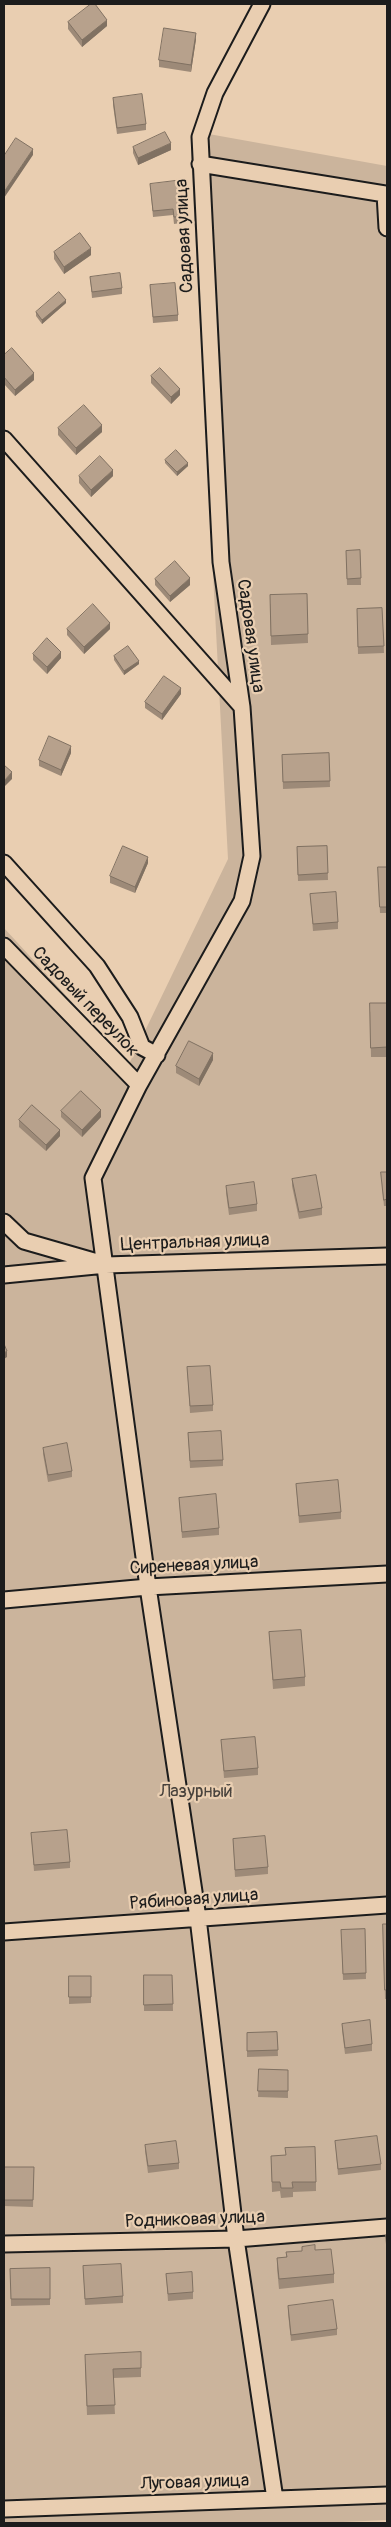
<!DOCTYPE html>
<meta charset="utf-8">
<style>
body{margin:0}
#map{position:relative;width:391px;height:2527px;overflow:hidden;background:#e9ceb1;font-family:Pangolin,sans-serif}
canvas{display:block}
.frame{position:absolute;inset:0;border:5px solid #1c1c1c;pointer-events:none}
</style>
<div id="map">
<canvas width="391" height="2527"></canvas>
<div class="frame"></div>
</div>
<script>
const ctx = document.querySelector('canvas').getContext('2d');
ctx.lineJoin = 'round';
function fillPath(path, color) { ctx.fillStyle = color; ctx.fill(path, 'evenodd'); }
function stroke(path, color, width, dash) { ctx.strokeStyle = color; ctx.lineWidth = width; ctx.lineCap = dash ? 'butt' : 'round'; ctx.setLineDash(dash || []); ctx.stroke(path); }
function write(font, color, halo, rows, align = 'center') {
  ctx.font = font + ' Pangolin,sans-serif'; ctx.lineWidth = 4.5; ctx.setLineDash([]); ctx.textBaseline = 'middle'; ctx.strokeStyle = halo; ctx.fillStyle = color; for (const [text, x, y, turn = 0] of rows) {
    ctx.save(); ctx.translate(x, y); ctx.rotate((+turn || 0) * Math.PI / 180); ctx.textAlign = isNaN(turn) ? turn : align; if (halo) ctx.strokeText(text, 0, 0); ctx.fillText(text, 0, 0); ctx.restore();
  }
}
fillPath(new Path2D(`
 M192,131L387,166V2520L321,2523H4V928L129,1064L228,859L191,155Z`), '#cbb49c');
const minor = new Path2D(`
 M262,4L215,93L200,137L221,562L242,707L252,856L242,901L139,1085L93,1178L148,1587L198,1918L236,2239L275,2499
 M200,164L385,194L387,228
 M4,439L242,707
 M4,863L97,966L130,1017L142,1047L157,1055
 M4,946L139,1085
 M4,1222L24,1241L97,1262
 M4,1275L106,1265L387,1256
 M4,1600L148,1587L387,1574
 M4,1932L387,1905
 M4,2244L236,2239L387,2227
 M4,2509L387,2495`);
stroke(minor, '#1c1c1c', 19);
stroke(minor, '#e9ceb1', 15);
fillPath(new Path2D(`
 M68,22L107,26L82,47L68,29Z
 M196,39L191,72L159,67V60Z
 M113,98L146,124V130L117,134L113,105Z
 M133,147L171,150L138,165L133,153Z
 M150,184L187,216V222L174,224L173,215L153,217Z
 M54,252L91,255L64,274L54,259Z
 M90,277L122,288V294L92,298Z
 M150,285L178,315V321L153,323Z
 M66,303L42,324L36,316V312Z
 M4,355L34,380L15,396L4,384Z
 M151,376L180,395L171,404L151,383Z
 M58,428L102,432L76,455L58,435Z
 M165,460L188,466L177,476L165,463Z
 M79,476H113L91,497L79,483Z
 M360,550L361,585H347L346,551Z
 M155,579L190,585L170,602L155,585Z
 M307,594L308,643L271,645L270,604Z
 M382,608L384,653L358,654L357,609Z
 M67,629H110L84,654L67,635Z
 M33,654L61,658L47,674L33,660Z
 M114,656L139,664L124,675L114,660Z
 M181,694L162,720L145,708V702Z
 M71,753L61,776L39,766V760Z
 M329,753L330,787L283,789L282,755Z
 M327,846L328,880L298,881L297,847Z
 M148,863L135,893L110,883V876Z
 M378,867H387V913H380Z
 M310,894L338,922V929L313,931Z
 M387,1003V1057H371L370,1012Z
 M213,1060L199,1086L176,1073V1066Z
 M61,1111L101,1117L82,1137L61,1117Z
 M19,1120L60,1136L46,1151L19,1127Z
 M381,1172H387V1206H384Z
 M292,1179L322,1208V1215L299,1219L292,1186Z
 M226,1186L257,1204V1211L229,1215L226,1193Z
 M187,1367L213,1405V1411L190,1413Z
 M188,1433L223,1460V1466L190,1468Z
 M43,1448L72,1471V1477L48,1482L43,1454Z
 M296,1484L341,1512V1519L299,1523Z
 M179,1498L219,1528V1535L182,1538Z
 M269,1632L305,1677V1686L273,1689Z
 M221,1740L258,1768V1775L224,1778Z
 M31,1833L70,1862V1868L34,1871Z
 M233,1839L268,1867V1874L235,1877Z
 M383,1924H387V1999H385Z
 M365,1929L366,1979L343,1980L341,1930Z
 M144,1975H172L173,2011H144Z
 M69,1976H91V2003L69,2004Z
 M342,2024L372,2044V2051L345,2054L342,2030Z
 M277,2032L278,2056L247,2057V2033Z
 M259,2069L288,2070V2098L258,2097Z
 M335,2141L381,2164V2170L338,2175Z
 M145,2145L179,2163V2169L148,2173L145,2151Z
 M271,2156L316,2182V2191L293,2192V2197L281,2198L280,2191L272,2192Z
 M4,2167H34L33,2207L4,2206Z
 M302,2247L315,2250L334,2274V2283L279,2289L277,2268V2258L286,2257V2252L302,2251Z
 M83,2266L123,2296V2303L85,2305Z
 M50,2268V2305L11,2306L10,2269Z
 M166,2274L193,2292V2299L168,2301Z
 M288,2306L337,2329V2335L291,2341L288,2313Z
 M141,2352V2377L113,2378L115,2414L87,2415L85,2364Z`), '#9d8a78');
fillPath(new Path2D(`
 M107,20V26L82,47V40Z
 M196,33V39L191,72V65Z
 M171,143V150L138,165V158Z
 M33,149V155L4,198V192Z
 M91,248V255L64,274V267Z
 M66,300V303L42,324V320Z
 M34,373V380L15,396V390Z
 M180,389V395L171,404V397Z
 M102,425V432L76,455V448Z
 M188,463V466L177,476V472Z
 M113,470V476L91,497V490Z
 M190,578V585L170,602V596Z
 M110,623V629L84,654V647Z
 M61,652V658L47,674V667Z
 M139,661V664L124,675V671Z
 M181,688V694L162,720V714Z
 M71,746V753L61,776V770Z
 M12,772V779L4,787V781Z
 M148,857V863L135,893V887Z
 M213,1053V1060L199,1086V1079Z
 M101,1110V1117L82,1137V1130Z
 M60,1130V1136L46,1151V1145Z
 M7,1351V1357L4,1359V1353Z`), '#807162');
const building = new Path2D(`
 M91,4H95L107,20L82,40L68,22Z
 M164,28L196,33L191,65L159,60Z
 M142,94L146,124L117,128L113,98Z
 M165,132L171,143L138,158L133,147Z
 M16,138L33,149L4,192V156Z
 M183,180L187,216L174,217L173,209L153,211L150,184Z
 M80,233L91,248L64,267L54,252Z
 M120,273L122,288L92,292L90,277Z
 M175,283L178,315L153,317L150,285Z
 M59,292L66,300L42,320L36,312Z
 M12,348L34,373L15,390L4,377V355Z
 M160,368L180,389L171,397L151,376Z
 M84,405L102,425L76,448L58,428Z
 M176,450L188,463L177,472L165,460Z
 M100,456L113,470L91,490L79,476Z
 M360,550L361,578L347,579L346,551Z
 M175,561L190,578L170,596L155,579Z
 M307,594L308,634L271,636L270,595Z
 M93,604L110,623L84,647L67,629Z
 M382,608L384,646L358,647L357,609Z
 M47,638L61,652L47,667L33,654Z
 M128,646L139,661L124,671L114,656Z
 M164,676L181,688L162,714L145,702Z
 M49,736L71,746L61,770L39,760Z
 M329,753L330,781L283,782L282,755Z
 M4,765L12,772L4,781Z
 M123,846L148,857L135,887L110,876Z
 M327,846L328,873L298,875L297,847Z
 M378,867H387V907H380Z
 M336,892L338,922L313,924L310,894Z
 M370,1003H387V1047L371,1048Z
 M189,1041L213,1053L199,1079L176,1066Z
 M81,1091L101,1110L82,1130L61,1111Z
 M32,1105L60,1130L46,1145L19,1120Z
 M381,1172H387V1199L384,1200Z
 M316,1175L322,1208L299,1212L292,1179Z
 M254,1182L257,1204L229,1208L226,1186Z
 M4,1344L7,1351L4,1353Z
 M210,1366L213,1405L190,1406L187,1367Z
 M221,1431L223,1460L190,1461L188,1433Z
 M67,1443L72,1471L48,1475L43,1448Z
 M338,1480L341,1512L299,1516L296,1484Z
 M216,1494L219,1528L182,1532L179,1498Z
 M301,1630L305,1677L273,1680L269,1632Z
 M255,1737L258,1768L224,1771L221,1740Z
 M67,1830L70,1862L34,1865L31,1833Z
 M265,1836L268,1867L235,1870L233,1839Z
 M383,1924H387V1990H385Z
 M365,1929L366,1973L343,1974L341,1930Z
 M144,1975H172L173,2004L144,2005Z
 M69,1976H91V1997H69Z
 M370,2020L372,2044L345,2048L342,2024Z
 M277,2032L278,2050L247,2051V2033Z
 M259,2069L288,2070V2091H258Z
 M377,2136L381,2164L338,2169L335,2141Z
 M176,2141L179,2163L148,2166L145,2145Z
 M315,2147L316,2182H292L293,2188H281L280,2182H272L271,2156L286,2155L285,2148Z
 M4,2167H34L33,2200H4Z
 M386,2235H387V2249Z
 M315,2245V2250L331,2249L334,2274L279,2279L277,2258L287,2257L286,2252L302,2251V2247Z
 M121,2264L123,2296L85,2299L83,2266Z
 M50,2268V2299H11L10,2269Z
 M192,2272L193,2292L168,2294L166,2274Z
 M333,2300L337,2329L291,2335L288,2306Z
 M141,2352V2368L113,2369L115,2405L87,2406L85,2355Z`);
fillPath(building, '#b7a18c');
stroke(building, '#807162', 1);
write('18px', '#1c1c1c', '#e9ceb1', [
 ["Садовая улица",185,236,-93],
 ["Садовая улица",250,636,82],
 ["Садовый переулок",85,1002,46],
 ["Центральная улица",195,1243,-2],
 ["Сиреневая улица",194,1566,-3],
 ["Рябиновая улица",194,1900,-4],
 ["Родниковая улица",195,2220,-2],
 ["Луговая улица",195,2483,-2]
]);
write('18px', '#48423c', '#e9ceb1', [
 ["Лазурный",196,1792]
]);
</script>
